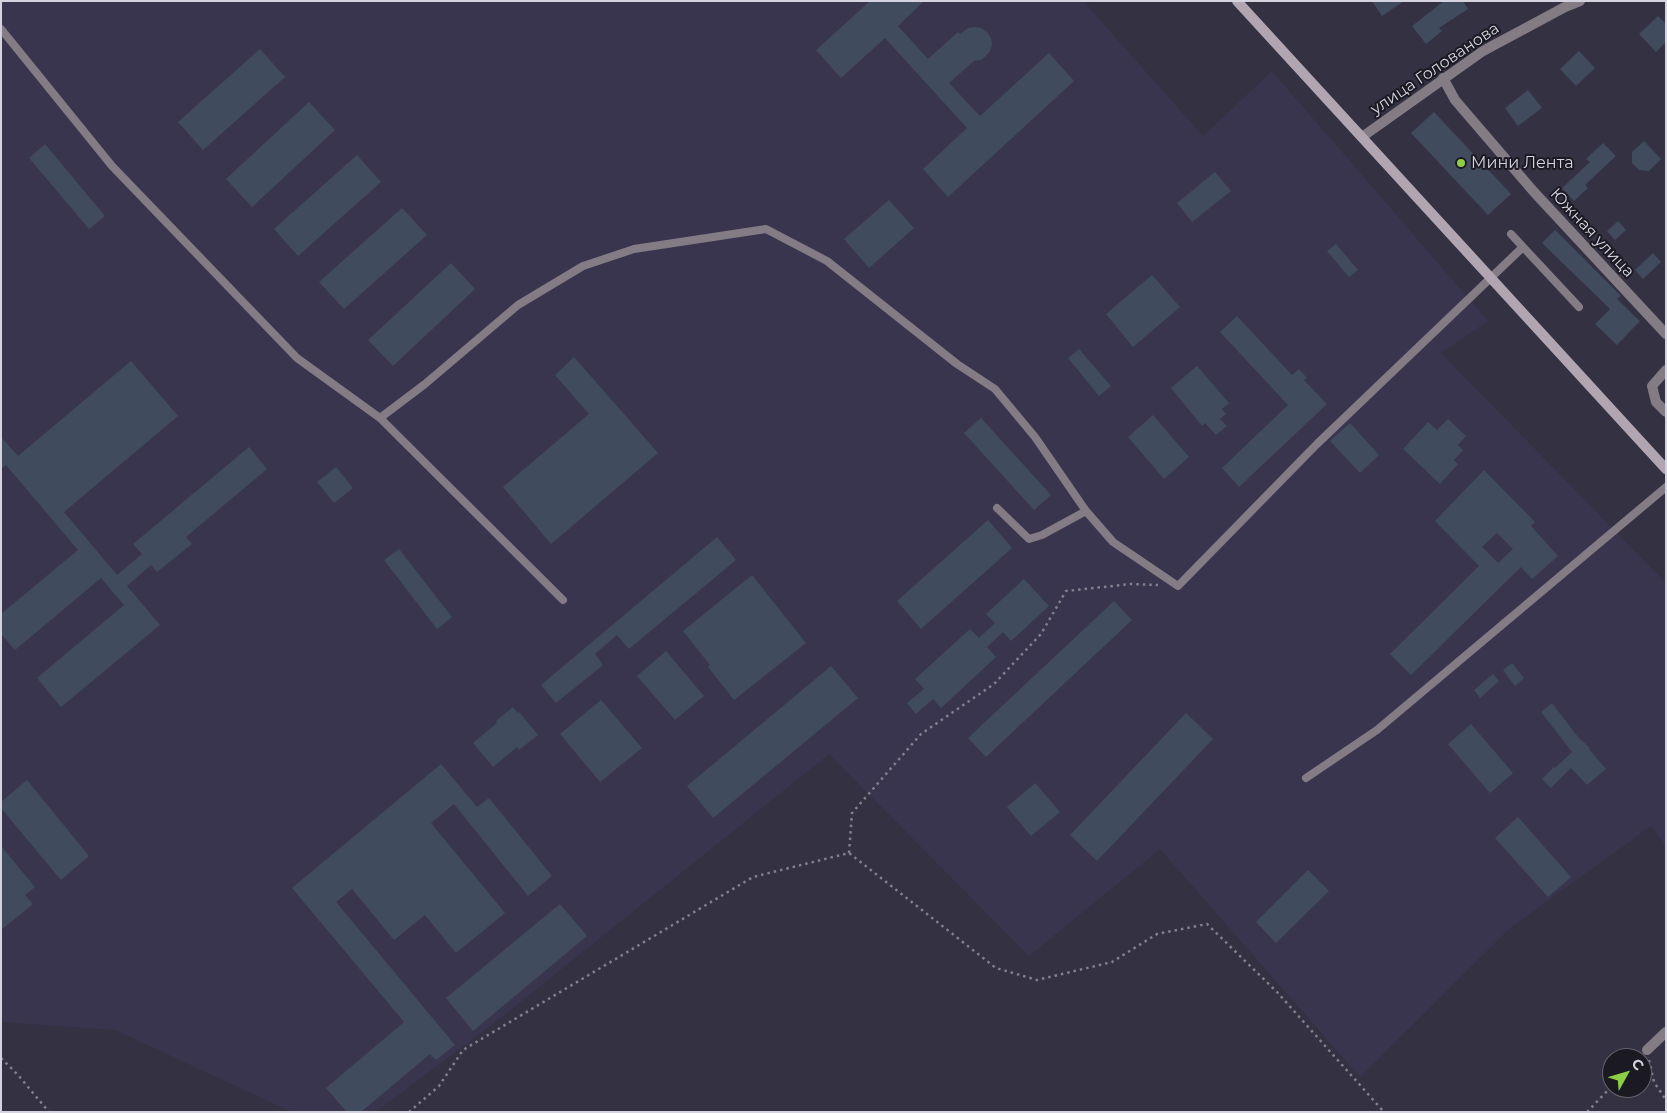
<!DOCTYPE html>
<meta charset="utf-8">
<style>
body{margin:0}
#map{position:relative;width:1667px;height:1113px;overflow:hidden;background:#343143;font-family:Montserrat,sans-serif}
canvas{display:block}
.frame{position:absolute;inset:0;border:2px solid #d4d3df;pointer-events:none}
.north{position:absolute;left:1602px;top:1048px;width:50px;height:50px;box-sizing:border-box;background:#1b1a23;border:1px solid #65646e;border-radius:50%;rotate:51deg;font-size:14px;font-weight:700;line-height:20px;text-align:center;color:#d4d3df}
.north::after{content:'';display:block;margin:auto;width:18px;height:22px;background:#8dce44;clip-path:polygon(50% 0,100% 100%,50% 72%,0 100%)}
</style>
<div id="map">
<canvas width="1667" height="1113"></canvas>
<div class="frame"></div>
<div class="north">С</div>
</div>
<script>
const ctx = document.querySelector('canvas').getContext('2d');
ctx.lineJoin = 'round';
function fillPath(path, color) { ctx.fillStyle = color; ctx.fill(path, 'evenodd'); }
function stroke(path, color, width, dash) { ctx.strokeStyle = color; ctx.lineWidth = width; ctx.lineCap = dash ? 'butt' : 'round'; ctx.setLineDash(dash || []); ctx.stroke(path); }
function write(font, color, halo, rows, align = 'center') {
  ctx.font = font + ' Montserrat,sans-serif'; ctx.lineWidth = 4; ctx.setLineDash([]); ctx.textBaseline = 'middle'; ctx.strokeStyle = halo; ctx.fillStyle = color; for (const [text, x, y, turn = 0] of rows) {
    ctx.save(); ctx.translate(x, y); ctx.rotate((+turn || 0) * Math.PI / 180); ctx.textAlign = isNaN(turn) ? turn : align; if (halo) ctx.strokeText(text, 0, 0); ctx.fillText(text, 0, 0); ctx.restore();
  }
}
fillPath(new Path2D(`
 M1,1H1083L1203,136L1272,71L1488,321L1441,353L1666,583V846L1651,826L1510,928L1360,1077L1160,849L1029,956L829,754L507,1013L376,1112H292L115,1030L1,1022Z`), '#3a354e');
fillPath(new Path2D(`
 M870,1H924L898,26L928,59L958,32L960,34L968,28L975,27L981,28L987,32L991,38L992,44L990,51L986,56L981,60L974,61L949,83L980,116L1049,53L1074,81L948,197L923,169L967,128L885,38L841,78L816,50Z
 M1372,1H1404L1382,16Z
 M1444,1H1463L1468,9L1439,28L1442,31L1426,44L1412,26Z
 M1658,16L1666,24V42L1656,52L1639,34Z
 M260,49L285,77L203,150L178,122Z
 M1579,51L1595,68L1576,86L1560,69Z
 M1528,90L1542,108L1518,126L1505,108Z
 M309,102L335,130L252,207L226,179Z
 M1434,112L1511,194L1488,215L1411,133Z
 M1644,141L1661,159L1649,171L1639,170L1632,163V152Z
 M1603,143L1616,156L1585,185L1588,188L1574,201L1562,188L1590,162L1586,159Z
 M45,144L105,216L89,229L29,158Z
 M357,155L381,182L298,256L274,229Z
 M1215,172L1231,191L1192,222L1177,203Z
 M889,200L914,228L869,268L844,239Z
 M402,208L427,235L344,309L319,282Z
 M1618,221L1626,230L1615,240L1607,231Z
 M1555,230L1621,296L1617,299L1640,321L1617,345L1595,324L1610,309L1542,243Z
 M1336,244L1358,270L1349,277L1327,251Z
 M1653,253L1661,262L1643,279L1635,270Z
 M451,263L475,289L393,366L368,340Z
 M1152,275L1180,307L1133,347L1106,314Z
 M1237,316L1292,375L1299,369L1307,378L1304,380L1327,404L1239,487L1222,468L1288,405L1220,332Z
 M1079,349L1111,386L1099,396L1068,358Z
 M574,357L658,453L551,544L503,487L589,414L555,375Z
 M131,361L178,416L64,512L117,575L142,554L133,544L249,447L267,469L186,537L192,544L157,572L151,565L127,586L160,625L61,707L37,678L124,605L101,578L15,650L1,634V614L78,550L6,465L1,469V437L18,456Z
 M1197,366L1229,403L1222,409L1226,414L1220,419L1227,426L1216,435L1205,423L1202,426L1171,388Z
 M1153,415L1189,457L1164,479L1128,437Z
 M981,418L1051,495L1034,510L964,433Z
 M1448,419L1466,436L1458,445L1463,450L1454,460L1458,464L1440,484L1403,449L1428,422L1437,430Z
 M1350,423L1379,455L1360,473L1330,441Z
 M336,467L353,488L334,503L317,482Z
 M1484,470L1535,522L1531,526L1558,556L1532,579L1521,567L1411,675L1390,654L1479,566L1435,521ZM1497,533L1513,549L1498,563L1482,547Z
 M988,520L1012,548L921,629L897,601Z
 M717,537L736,560L629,649L617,635L595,654L603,665L556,703L541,685Z
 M399,549L452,617L437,629L384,560Z
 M752,575L806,643L734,700L708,667L710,665L683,631Z
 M1024,579L1049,606L1011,641L1003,632L987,647L996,657L941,708L933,699L916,714L907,703L924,689L915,679L970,629L979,638L995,623L986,614Z
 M1114,601L1132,620L986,757L968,738Z
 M666,651L704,696L675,720L637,676Z
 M1512,663L1524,678L1515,686L1503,670Z
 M831,666L858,698L713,818L687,786Z
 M1493,674L1499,681L1480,698L1474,690Z
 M601,700L642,748L600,782L560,734Z
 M1552,703L1578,737L1590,748L1589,749L1606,769L1587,785L1571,768L1551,788L1542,779L1554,767L1555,768L1572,752L1541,712Z
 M513,707L518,713L519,712L538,735L519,750L517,747L493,767L473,743L497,723L496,721Z
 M1186,713L1213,739L1097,861L1070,835Z
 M1471,724L1513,773L1490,793L1448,744Z
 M441,764L477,807L489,798L552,876L528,896L454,804L431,823L505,913L456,953L425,915L394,940L352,889L336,902L455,1045L436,1060L430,1054L362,1111H346L326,1088L404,1022L292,888Z
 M27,780L89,856L61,880L1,808V802Z
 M1035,783L1060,812L1031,836L1007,807Z
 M1518,817L1571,877L1548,897L1495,838Z
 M1,846L35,887L25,895L33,904L1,930Z
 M1308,870L1329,891L1276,943L1256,922Z
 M560,904L587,936L473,1031L446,998Z`), '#404b5d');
stroke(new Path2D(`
 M849,853L852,813L921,734L994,684L1041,634L1066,591L1131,584L1158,585
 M1,1058L18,1075L49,1112
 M1649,1060L1654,1082L1666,1100
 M409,1112L439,1086L463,1050L753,877L849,853L996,968L1037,980L1112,962L1157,934L1207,924L1277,992L1384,1112
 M1587,1112L1612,1086`), '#82808f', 2.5, [2.5, 4]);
stroke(new Path2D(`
 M1,29L112,166L297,358L380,418L563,600
 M1511,234L1523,247
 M380,418L425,384L518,305L583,266L634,249L766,229L827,261L957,364L995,389L1035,437L1086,511L1113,542L1178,586L1317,444L1523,247L1579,307
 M997,508L1029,539L1042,535L1086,511
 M1306,778L1377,730L1666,487`), '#837c84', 8);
stroke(new Path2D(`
 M1443,78L1455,100L1534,192L1666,334
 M1362,137L1483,51L1565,7L1580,1
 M1666,370L1652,386L1656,402L1666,412
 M1647,1050L1666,1032`), '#837c84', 10);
stroke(new Path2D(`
 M1237,1L1666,469`), '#b1a5b1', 10);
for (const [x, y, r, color] of [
 [1461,163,5,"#8dce44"]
]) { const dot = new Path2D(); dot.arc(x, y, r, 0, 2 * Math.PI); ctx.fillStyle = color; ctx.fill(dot); stroke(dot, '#1b1a23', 2); }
write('16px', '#d4d3df', '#1b1a23', [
 ["улица Голованова",1435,69,-34],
 ["Южная улица",1592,233,47]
]);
write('16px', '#d4d3df', '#1b1a23', [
 ["Мини Лента",1471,163]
], 'left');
</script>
